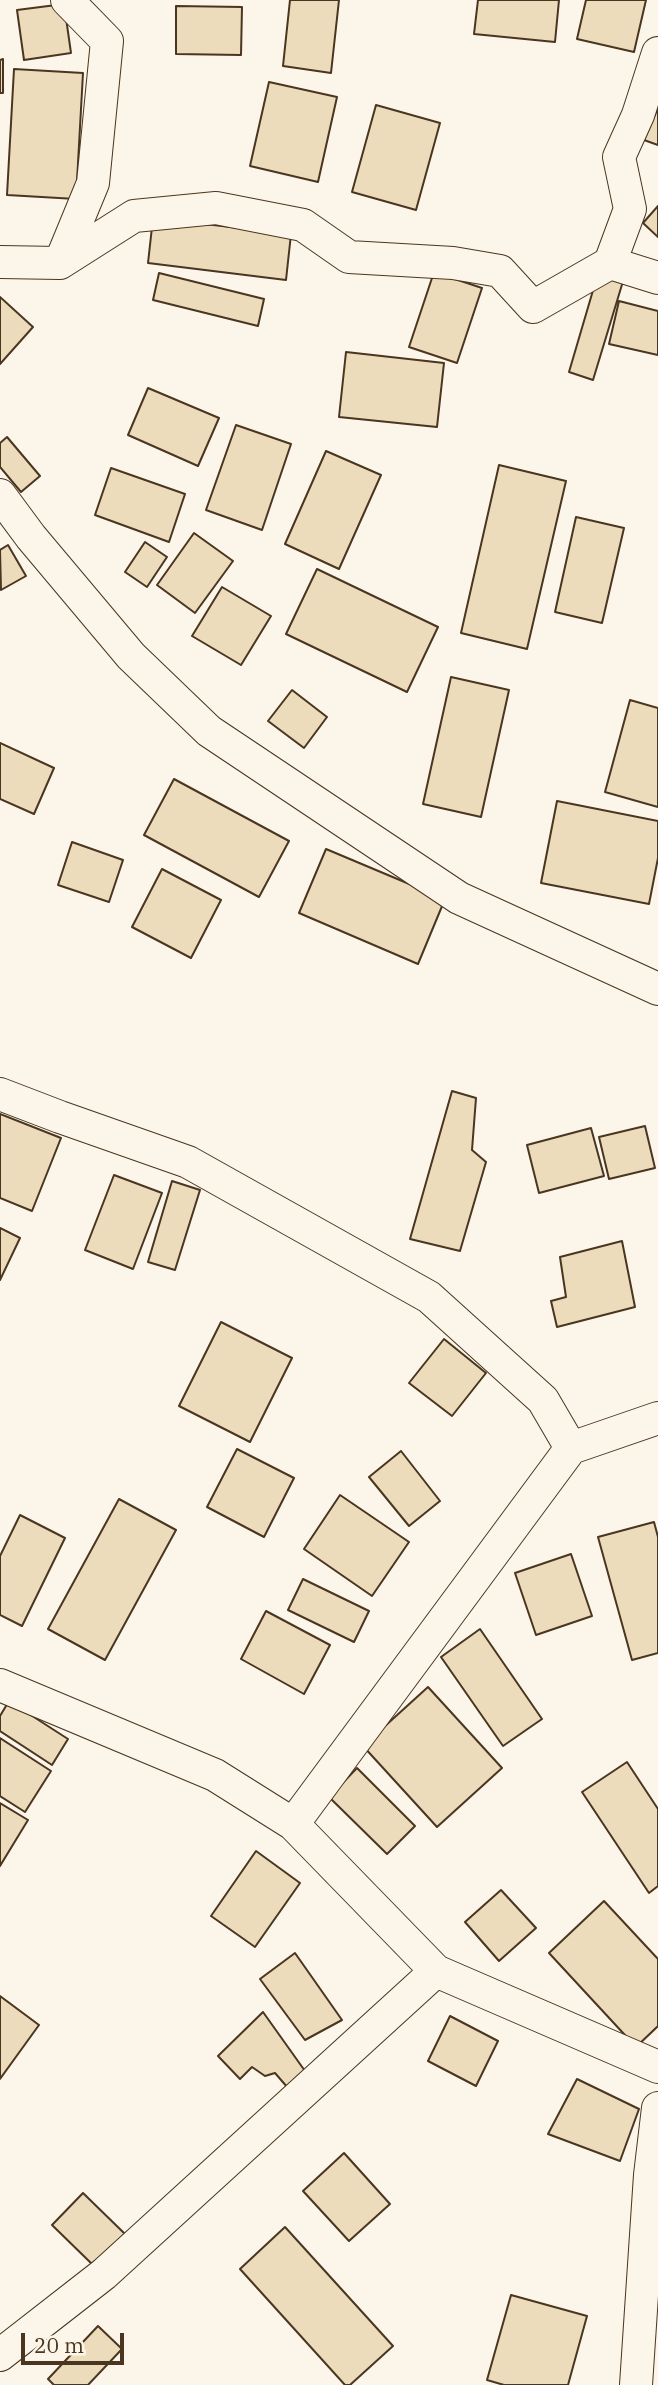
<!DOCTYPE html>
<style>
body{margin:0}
#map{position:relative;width:658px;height:2385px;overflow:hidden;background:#fbf6e9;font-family:"IBM Plex Serif",serif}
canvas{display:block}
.scale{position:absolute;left:21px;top:2333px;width:103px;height:32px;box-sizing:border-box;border:4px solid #4a3520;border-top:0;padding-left:9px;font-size:21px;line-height:24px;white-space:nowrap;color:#4a3520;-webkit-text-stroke:5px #fbf6e9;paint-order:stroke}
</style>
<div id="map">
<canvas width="658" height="2385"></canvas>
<div class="scale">20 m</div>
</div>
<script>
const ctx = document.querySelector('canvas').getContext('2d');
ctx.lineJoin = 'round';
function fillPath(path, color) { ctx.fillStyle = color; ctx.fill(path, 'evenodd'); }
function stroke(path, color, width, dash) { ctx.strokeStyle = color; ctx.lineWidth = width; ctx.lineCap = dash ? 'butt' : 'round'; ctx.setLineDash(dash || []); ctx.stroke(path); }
const building = new Path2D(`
 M290,0H339L331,73L283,66Z
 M478,0H559L555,42L474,34Z
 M586,0H646L634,52L577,39Z
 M64,4L71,53L24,60L17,10Z
 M176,6L242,7L241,55L176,54Z
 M3,59V93H0V60Z
 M14,69L83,73L76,199L7,195Z
 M269,82L337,97L318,182L250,166Z
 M376,105L440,123L416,210L352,192Z
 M658,108V145L644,140Z
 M658,206V237L643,223Z
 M153,218L291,234L286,280L148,263Z
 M599,270L624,278L593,380L569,372Z
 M434,272L482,288L457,363L409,347Z
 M159,273L264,299L258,326L153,300Z
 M0,297L33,327L0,364Z
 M619,301L658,311V355L609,344Z
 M346,352L444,363L437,427L339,417Z
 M148,388L219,418L198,466L128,435Z
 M236,425L291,444L262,530L206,510Z
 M7,437L40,476L21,492L0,467V443Z
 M326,451L381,475L339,569L285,544Z
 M499,465L566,481L527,649L461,633Z
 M111,468L185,494L169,542L95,515Z
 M576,517L624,528L602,623L555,612Z
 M194,533L233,561L195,613L157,585Z
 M145,542L167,557L147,587L125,572Z
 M8,545L26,576L1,590L0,550Z
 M317,569L438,627L407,692L286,634Z
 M222,587L271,616L241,665L192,636Z
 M451,677L509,690L481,817L423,804Z
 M292,690L327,717L304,748L268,721Z
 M630,700L658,708V807L605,792Z
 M0,743L54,768L34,814L0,799Z
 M174,779L289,841L259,897L144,835Z
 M557,801L658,821V858L649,904L541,883Z
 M72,842L123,860L109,902L58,885Z
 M326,849L445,899L418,964L299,913Z
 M162,869L221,900L191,958L132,927Z
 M452,1091L476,1098L472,1150L486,1162L460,1251L410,1239Z
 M0,1114L61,1138L32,1211L0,1198Z
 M645,1126L655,1168L609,1179L599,1137Z
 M591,1128L604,1176L539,1193L527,1145Z
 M114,1175L162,1193L133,1269L85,1250Z
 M172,1181L200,1190L175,1270L148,1262Z
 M0,1228L20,1238L0,1280Z
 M622,1241L635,1307L557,1327L551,1301L566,1297L560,1257Z
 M221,1322L292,1358L250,1442L179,1406Z
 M444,1339L486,1373L452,1416L409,1383Z
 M237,1449L294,1478L264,1537L207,1507Z
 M401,1451L440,1501L409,1526L369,1477Z
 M340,1495L409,1542L372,1596L304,1549Z
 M119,1499L176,1530L105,1660L48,1629Z
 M20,1515L65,1538L22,1626L0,1615V1556Z
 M654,1522L658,1537V1653L632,1660L598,1537Z
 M571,1554L592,1616L536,1635L515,1573Z
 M303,1579L369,1611L354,1642L288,1610Z
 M266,1611L330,1645L304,1694L241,1659Z
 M480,1629L542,1719L503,1746L441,1657Z
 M428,1687L502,1768L437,1827L363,1746Z
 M9,1701L68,1739L52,1765L0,1731V1716Z
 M0,1738L51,1771L25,1812L0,1796Z
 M627,1762L658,1809V1886L649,1893L582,1792Z
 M357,1768L415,1826L387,1854L329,1797Z
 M0,1803L28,1820L0,1866Z
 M256,1851L300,1883L255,1947L211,1916Z
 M501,1890L536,1928L499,1961L465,1922Z
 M604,1901L658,1959V2026L636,2047L549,1953Z
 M295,1953L342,2020L305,2040L260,1979Z
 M0,1996L39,2025L0,2079Z
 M263,2012L305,2071L288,2088L275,2073L265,2076L252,2067L240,2079L218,2056Z
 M450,2016L498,2041L476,2086L428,2061Z
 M577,2079L639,2109L620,2161L548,2134Z
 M344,2153L390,2204L349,2241L303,2191Z
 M83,2193L125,2234L94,2266L52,2225Z
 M285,2227L393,2346L350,2385H345L240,2269Z
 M511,2295L587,2316L568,2385H504L487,2380Z
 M98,2326L122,2349L88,2385H54L48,2379Z`);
fillPath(building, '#ecdcbc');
stroke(building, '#4a3520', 2);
const street = new Path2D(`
 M0,262L60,263L134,216L216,208L303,225L349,257L453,263L500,271L533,307L610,263L658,278
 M60,263L93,183L107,41L67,0
 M610,263L630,209L619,157L638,115L658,53
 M0,495L31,537L131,656L209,731L459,898L658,989
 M0,1094L60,1117L188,1162L429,1297L543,1400L571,1448
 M0,1685L215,1775L293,1824L436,1971L658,2067
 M293,1824L571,1448L658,1418
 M0,2355L104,2274L436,1971
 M636,2385L650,2175L658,2108`);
stroke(street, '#4a3520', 34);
stroke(street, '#fbf6e9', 32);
</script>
